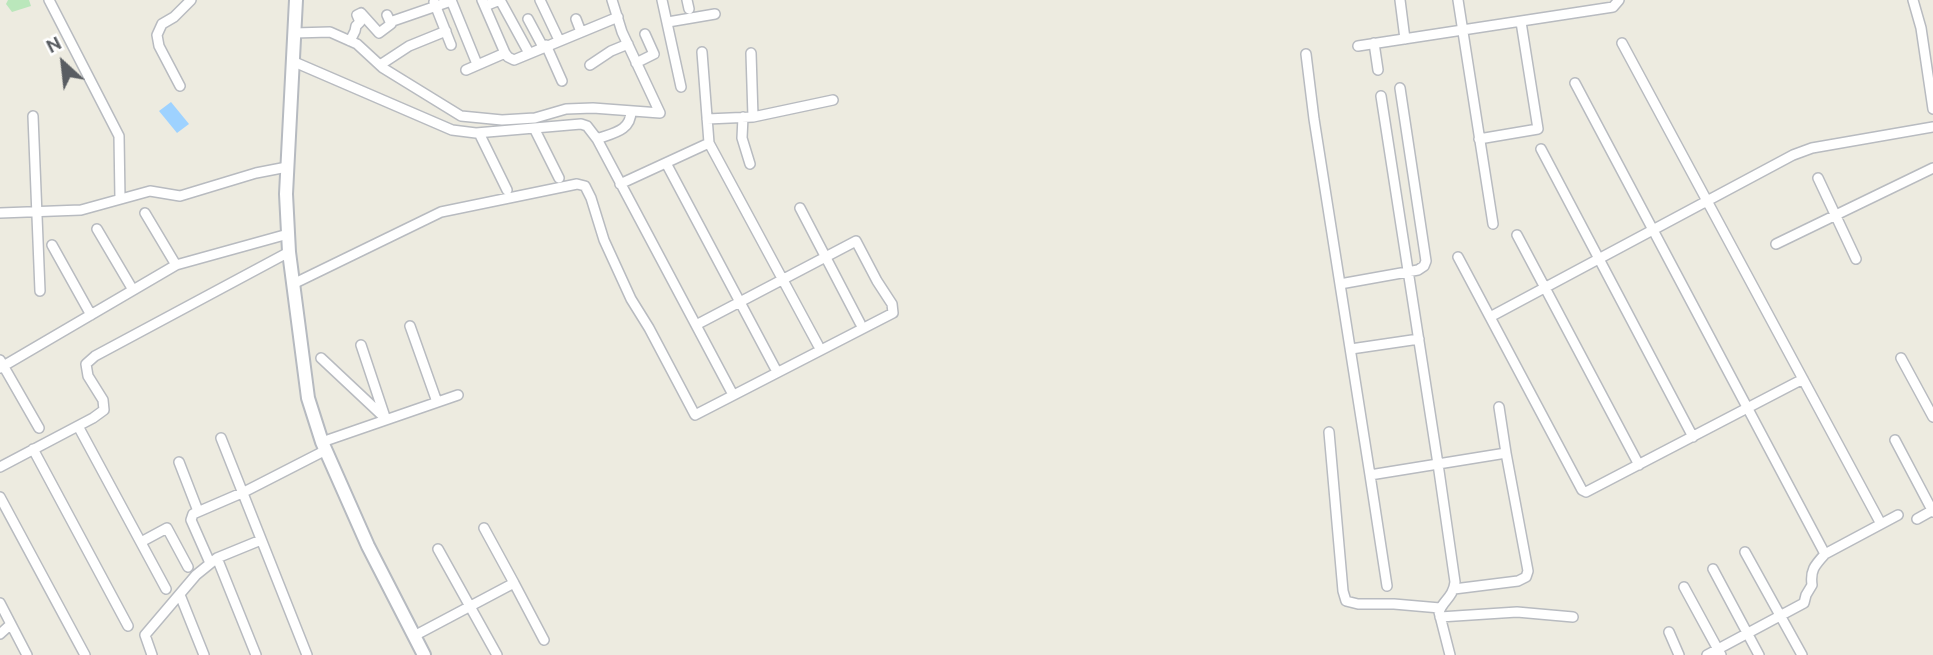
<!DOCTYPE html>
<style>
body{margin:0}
#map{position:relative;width:1933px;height:655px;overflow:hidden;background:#edebe0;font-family:Ubuntu,sans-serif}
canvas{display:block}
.north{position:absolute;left:28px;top:28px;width:70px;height:70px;-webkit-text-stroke:5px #fff;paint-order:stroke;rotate:333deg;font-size:19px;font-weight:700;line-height:28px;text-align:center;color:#595d62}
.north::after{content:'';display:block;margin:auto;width:24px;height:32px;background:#595d62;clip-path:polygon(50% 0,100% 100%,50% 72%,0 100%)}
</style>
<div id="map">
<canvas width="1933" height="655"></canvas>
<div class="north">N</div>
</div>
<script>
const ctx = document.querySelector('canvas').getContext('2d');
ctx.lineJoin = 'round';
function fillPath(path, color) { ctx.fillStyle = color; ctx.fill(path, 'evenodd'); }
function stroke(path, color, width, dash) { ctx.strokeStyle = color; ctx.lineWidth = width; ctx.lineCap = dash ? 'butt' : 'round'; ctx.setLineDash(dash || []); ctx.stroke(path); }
fillPath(new Path2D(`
 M8,0H29L31,6L12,12L6,4Z`), '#bae7bb');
fillPath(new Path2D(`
 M171,102L189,124L177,133L159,111Z`), '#9ed2ff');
const minor = new Path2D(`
 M49,0L119,136L120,199
 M451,0L477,64
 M482,0L505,53L508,57L514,60L618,17
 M540,0L559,40
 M662,0L681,87
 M687,0L689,9
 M1400,0L1405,39
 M1458,0L1493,224
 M1913,0L1921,28L1933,109
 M434,2L451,45
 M485,6L500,0L529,53
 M528,19L543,47
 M576,19L581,32
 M390,22L451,1
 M668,22L715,14
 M294,33L330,32L357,44L383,68L461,116L502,120L535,118L566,109L593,108L660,113L622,32L612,0
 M350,41L355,31L356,26L360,22L357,15L361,13L379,33L391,24L387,15
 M1374,43L1378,70
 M1622,43L1881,524
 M546,45L562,81
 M1358,46L1613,7L1619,0
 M702,52L709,143
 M751,53L753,117
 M1306,54L1314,119L1370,475L1438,464L1455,582C1453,598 1443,600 1439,612L1450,655
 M292,61L452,130L476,133L581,124L587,126L597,139L731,391
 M636,63L654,54L645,34
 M380,65L409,46L446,31
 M590,65L611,51L628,44
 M466,70L505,53
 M1575,83L1825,554
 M180,86L159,46L157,35L162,24L174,17L191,0
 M1381,96L1438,464L1506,453L1528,571L1526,577L1518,581L1454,589
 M33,116L40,291
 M743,117L742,138L750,164
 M707,119L753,117L833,100
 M534,128L559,178
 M479,133L507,190
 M597,139C613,133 631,131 631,111
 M1479,139L1538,129L1521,22
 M1541,149L1693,437
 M666,163L775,368
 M1818,178L1856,259
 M620,184L709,143L818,345
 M800,208L860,323
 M0,213L81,210L150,191L180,196L256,173L287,167
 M145,213L176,265
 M97,229L133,290
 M1517,235L1639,465
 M1776,244L1933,168
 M52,245L91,315
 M1458,257L1582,490L1586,492L1803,379
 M293,284L441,212L577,184L585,186L591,198L604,240L631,299L649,328L695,415L893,313L892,304L877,281L856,241L696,325
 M1340,284L1418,270L1424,266L1426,261L1400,88
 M1490,317L1793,155L1812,148L1933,127
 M410,326L437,402
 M361,345L385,417
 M1351,349L1419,339
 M321,358L386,419
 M1901,358L1933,417
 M0,360L39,428
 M0,368L176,265L288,234
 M1499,407L1506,453
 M78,426L166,589
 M1329,432L1343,591L1346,601L1358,604H1394L1440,608
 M221,438L307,655
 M1895,440L1933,512
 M322,442L458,395
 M33,449L128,626
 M179,462L198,511
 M0,467L93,418L104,410L103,400L88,376L86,364L95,356L289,252
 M1370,475L1387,586
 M0,497L85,655
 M1917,519L1933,510
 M141,542L167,528L188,567
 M438,549L497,655
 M1745,552L1802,655
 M217,558L261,540
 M210,563L191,520L193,514L244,492L326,450
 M1713,569L1759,655
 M514,583L544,640
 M1684,587L1721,655
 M180,595L204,655
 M0,603L27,655
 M1440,617L1517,612L1573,617
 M1669,632L1679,655
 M0,634L11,624
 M414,636L514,583L484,528
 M152,655L145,635L196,575L217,558L256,655
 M1707,655L1804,603L1806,595L1812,585C1810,570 1815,565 1825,554L1898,515`);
const secondary = new Path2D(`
 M296,0L286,194L289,252L308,398L322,442L368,546L424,655`);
stroke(minor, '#b8bbc0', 12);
stroke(secondary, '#b6bac0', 16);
stroke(minor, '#fff', 9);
stroke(secondary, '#fff', 12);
</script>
